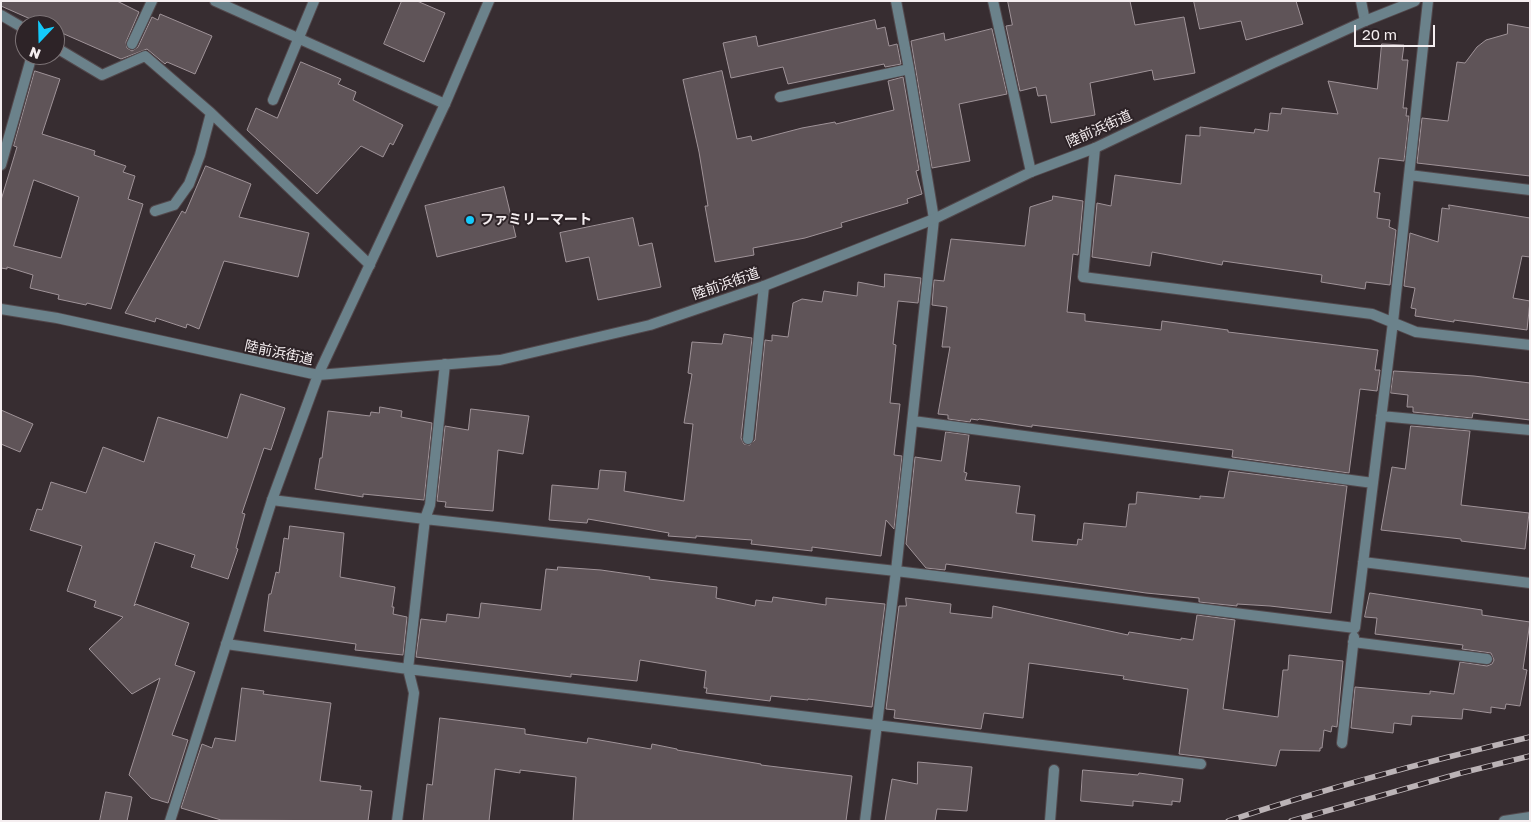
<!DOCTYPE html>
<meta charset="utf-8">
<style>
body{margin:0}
#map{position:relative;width:1531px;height:822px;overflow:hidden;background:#372d31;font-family:"Golos Text",sans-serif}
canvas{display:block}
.frame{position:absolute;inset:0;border:2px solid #f5eef0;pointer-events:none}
.north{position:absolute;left:15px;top:15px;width:50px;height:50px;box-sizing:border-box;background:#2d2327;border:1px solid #7d7477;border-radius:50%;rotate:201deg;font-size:14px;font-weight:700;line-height:20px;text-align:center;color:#f5eef0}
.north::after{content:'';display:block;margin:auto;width:18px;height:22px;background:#14cafb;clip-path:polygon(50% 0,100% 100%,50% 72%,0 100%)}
.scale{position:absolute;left:1354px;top:25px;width:81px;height:22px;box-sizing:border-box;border:2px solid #f5eef0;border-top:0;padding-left:6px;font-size:15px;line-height:18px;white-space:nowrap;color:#f5eef0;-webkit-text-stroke:4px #2d2327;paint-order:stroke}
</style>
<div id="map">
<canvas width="1531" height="822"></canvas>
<div class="frame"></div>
<div class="north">N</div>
<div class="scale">20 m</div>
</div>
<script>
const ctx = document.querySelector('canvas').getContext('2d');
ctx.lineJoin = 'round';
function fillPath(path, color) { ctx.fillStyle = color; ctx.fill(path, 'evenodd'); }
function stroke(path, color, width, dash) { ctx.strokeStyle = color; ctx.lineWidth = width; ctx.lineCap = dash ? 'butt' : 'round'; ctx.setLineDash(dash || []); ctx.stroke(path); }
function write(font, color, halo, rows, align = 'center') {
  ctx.font = font + ' "Golos Text","Noto Sans JP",sans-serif'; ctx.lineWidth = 4; ctx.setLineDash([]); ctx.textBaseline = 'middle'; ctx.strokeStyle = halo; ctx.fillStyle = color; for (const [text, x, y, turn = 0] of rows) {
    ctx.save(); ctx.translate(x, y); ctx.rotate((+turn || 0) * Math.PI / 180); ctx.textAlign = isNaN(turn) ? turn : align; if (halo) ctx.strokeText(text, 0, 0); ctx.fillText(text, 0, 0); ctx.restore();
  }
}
const building = new Path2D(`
 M1,1H117L139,12L126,42L127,48L132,51L138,47L152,17L158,20L160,14L212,36L195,74L167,62L165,64L147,49L121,59L55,30V25H44L1,6Z
 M402,1H417L445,13L424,62L384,44Z
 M1008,1H1130L1135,25L1184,17L1195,73L1154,80L1152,70L1090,83L1095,115L1051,123L1046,95L1038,96L1036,87L1020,91L1006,26L1012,25Z
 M1194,1H1296L1303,24L1246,40L1241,21L1200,29Z
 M875,20L877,29L885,27L889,46L897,44L901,64L885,67L884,64L788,84L783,67L731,78L723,43L756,36L758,46Z
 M1508,24L1530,28V176L1417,163L1422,118L1448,121L1457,62L1465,63L1477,47L1486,40L1507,34Z
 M992,29L1007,94L959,104L970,161L932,168L911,41L944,33L945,40Z
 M1382,44L1404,45L1402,60H1408L1403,108H1407L1406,116H1409L1404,161L1379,158L1374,192L1380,193L1377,218L1390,220L1389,227L1396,230L1390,285L1366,282L1365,289L1321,282L1322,275L1223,261L1222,265L1152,252L1150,266L1092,257L1097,203L1111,206L1115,175L1181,184L1186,135L1200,136V127L1254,133L1255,129L1268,131L1270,113L1281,114L1282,108L1338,114L1328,81L1377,89Z
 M301,62L341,79L338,84L356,92L353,100L403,125L393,145L390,143L383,157L361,146L317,194L247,130L256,108L277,118Z
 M35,71L60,79L42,134L95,151L94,155L126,166L123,172L135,176L128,199L143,204L111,309L87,303L86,305L58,299L59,295L30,288L33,275L7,267V269L1,268V200L17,147L14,146ZM34,180L79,197L61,258L14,246Z
 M722,71L737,139L751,136L752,141L802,128L835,122L836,124L894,110L888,81L903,77L919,170L916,171L922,194L907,199L908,203L841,223L842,227L805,238L753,248L754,255L715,262L705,206H708L699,152L683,80Z
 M206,166L251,184L239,217L309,233L298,277L224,261L199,329L187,324L186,328L156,318L155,322L125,313L182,211L185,213Z
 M504,187L516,237L437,257L425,206Z
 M1053,196L1083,201L1078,255L1073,254L1067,312L1085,314V321L1161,330L1162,321L1228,330V332L1378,350L1375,370H1380L1377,391L1360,389L1349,473L1232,457L1233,450L1032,425V427L979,419L978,420L971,419L970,422L948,419V415L938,414L950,347H942L947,307L932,305L934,280L944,281L951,239L1025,246L1030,207L1052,200Z
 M1449,205L1530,218V257L1522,256L1513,298L1530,301L1527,330L1454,320V322L1415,316L1416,309L1411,308L1415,288L1404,286L1410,233L1438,242L1442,208L1449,209Z
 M633,218L639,246L652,243L661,287L598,300L589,257L566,262L560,233Z
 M885,274L921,278L918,303L898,301L893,344L896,345L890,403L900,404L894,455L902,456L894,529L886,520L881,556L812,547V551L751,544L752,540L696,536V538L668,536L669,533L588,519L587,523L549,520L552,485L598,489L600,470L626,472L624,491L684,501L693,424L684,423L692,374L688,373L692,342L722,344L724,334L752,338L741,438L744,444L750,445L755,440L765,340L772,341V335L788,337L793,303L802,299L822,302L824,291L857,296L858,282L884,287Z
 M1394,371L1474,376L1530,383V420L1473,413L1472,418L1413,412V407H1407L1408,395L1391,393Z
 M241,394L285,408L271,450L264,448L242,513L245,514L236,548L238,549L228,579L191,567L195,555L155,542L134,606L136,604L189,623L175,665L195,672L172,735L188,740L168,803L151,798L129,775L160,678L132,694L89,649L123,617L94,607L96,601L67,591L82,546L30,530L37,509L42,510L51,482L86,493L103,447L144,462L158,417L227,438Z
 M380,407L402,411L401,417L432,423L424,500L363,494V497L315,489L320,458H322L328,411L370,416L371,412L379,413Z
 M471,409L529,416L523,454L498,450L493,511L445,507L446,502L437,501L445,426L468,430Z
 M1,410L33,424L20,452L1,444Z
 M1411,426L1470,431L1461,505L1529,513L1525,549L1461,541V539L1381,530L1392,467L1405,469Z
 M946,432L969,435L964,472L967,473L965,480L1020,486L1016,513L1035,515L1032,541L1077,545L1078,539L1082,540L1084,523L1126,527L1129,504H1136L1137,492L1200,499V496L1224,498L1229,471L1347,486L1331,613L1270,606L1237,604V606L1199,602V598L1146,593L946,564L945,570L926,568L906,544L915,457L941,461Z
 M290,526L344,533L340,577L395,587L392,607H394L393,614L407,617L403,655L355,650L356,644L264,631L269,594H271L276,572L279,573L284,538L288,539Z
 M558,567L601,570L650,577L649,579L717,587L716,598L755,606L756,600L772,602L773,597L826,605V598L885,604L872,707L808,699V700L771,696L770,701L706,693L707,688H704L706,671L640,660L637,681L571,674V677L416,657L421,619L446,622L447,614L479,618L481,603L541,610L546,569L557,570Z
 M1370,593L1482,610V615L1530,622L1523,669L1527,670L1520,706L1506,704L1505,709L1491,707V713L1463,709L1462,719L1412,716L1411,725L1394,723L1393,733L1351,728L1355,687L1430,694V691L1454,694L1460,662L1487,666L1492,664L1494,660L1491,653L1462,649L1463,645L1375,634L1377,618L1365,617Z
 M906,598L951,604L950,613L992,618L993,606L1128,635L1129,632L1181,640V638L1193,640L1197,615L1235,620L1223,709L1278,717L1283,670H1288L1289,655L1343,661L1337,727L1332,726L1331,732L1324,730L1322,748H1320V751L1280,750L1276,766L1179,754L1188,689L1123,679L1124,676L1029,663L1023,718L984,713L981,729L894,718L895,710L886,709L899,606H906Z
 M242,688L264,691L263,694L331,703L320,781L361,786L360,790L372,791L368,821L221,820L181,808L202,744L212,748L215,738L235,741Z
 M440,718L525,729V734L587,743L588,738L651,749L652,744L677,749V750L761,764V765L852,776L846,821H573L576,777L520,770V773L495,769L489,821H423L427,784L432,785Z
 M918,762L972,767L967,811L937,809L935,821H885L892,779L917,784Z
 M1083,770L1138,775L1139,773L1183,779L1180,802L1172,801V805L1133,801V806L1081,801Z
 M106,792L132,797L127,821H100Z`);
fillPath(building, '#5f5458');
stroke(building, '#9f9398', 1);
const minor = new Path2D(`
 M215,1L445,104
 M993,1L1031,172
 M1361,1L1365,21
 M1,15L25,29
 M132,44L152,1
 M55,47L102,75L145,56L211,113L370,265
 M780,97L909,69
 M273,100L314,1
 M1095,148L1083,277L1372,314L1416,332L1530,345
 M1,165L32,55
 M1409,175L1530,190
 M155,211L174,205L189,184L200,155L211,113
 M1381,416L1530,430
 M913,421L1373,483
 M748,439L764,286
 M272,500L425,519L896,571L1355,628L1393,322L1428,1
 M1363,562L1530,583
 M1353,642L1487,659
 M226,644L408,669L1201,764
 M1342,743L1354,637
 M397,821L414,693L408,669L425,519L430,505L445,364
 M865,821L896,571L934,219L909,69L896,1
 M1050,821L1054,770`);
const tertiary = new Path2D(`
 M1,309L57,318L318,375L500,360L650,325L764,286L934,219L1031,172L1095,148L1273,63L1365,21L1415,1
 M170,821L272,500L318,375L445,104L489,1
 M1504,821L1530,817`);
stroke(minor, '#52484c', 12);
stroke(tertiary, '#52484c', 12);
stroke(minor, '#6b828b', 10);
stroke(tertiary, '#6b828b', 10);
const rail = new Path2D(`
 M1228,821C1327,788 1428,761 1530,737
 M1291,821L1461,773L1530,756`);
stroke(rail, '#bbb3b6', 5.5);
stroke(rail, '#2d2327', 4, [11]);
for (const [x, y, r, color] of [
 [470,220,5,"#14cafb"]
]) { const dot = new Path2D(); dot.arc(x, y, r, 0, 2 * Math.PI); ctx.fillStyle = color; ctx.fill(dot); stroke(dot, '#2d2327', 2); }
write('14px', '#f5eef0', '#2d2327', [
 ["陸前浜街道",1099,129,-24],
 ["陸前浜街道",726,284,-19],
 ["陸前浜街道",279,353,12]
]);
write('bold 14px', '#f5eef0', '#2d2327', [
 ["ファミリーマート",480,220]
], 'left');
</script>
